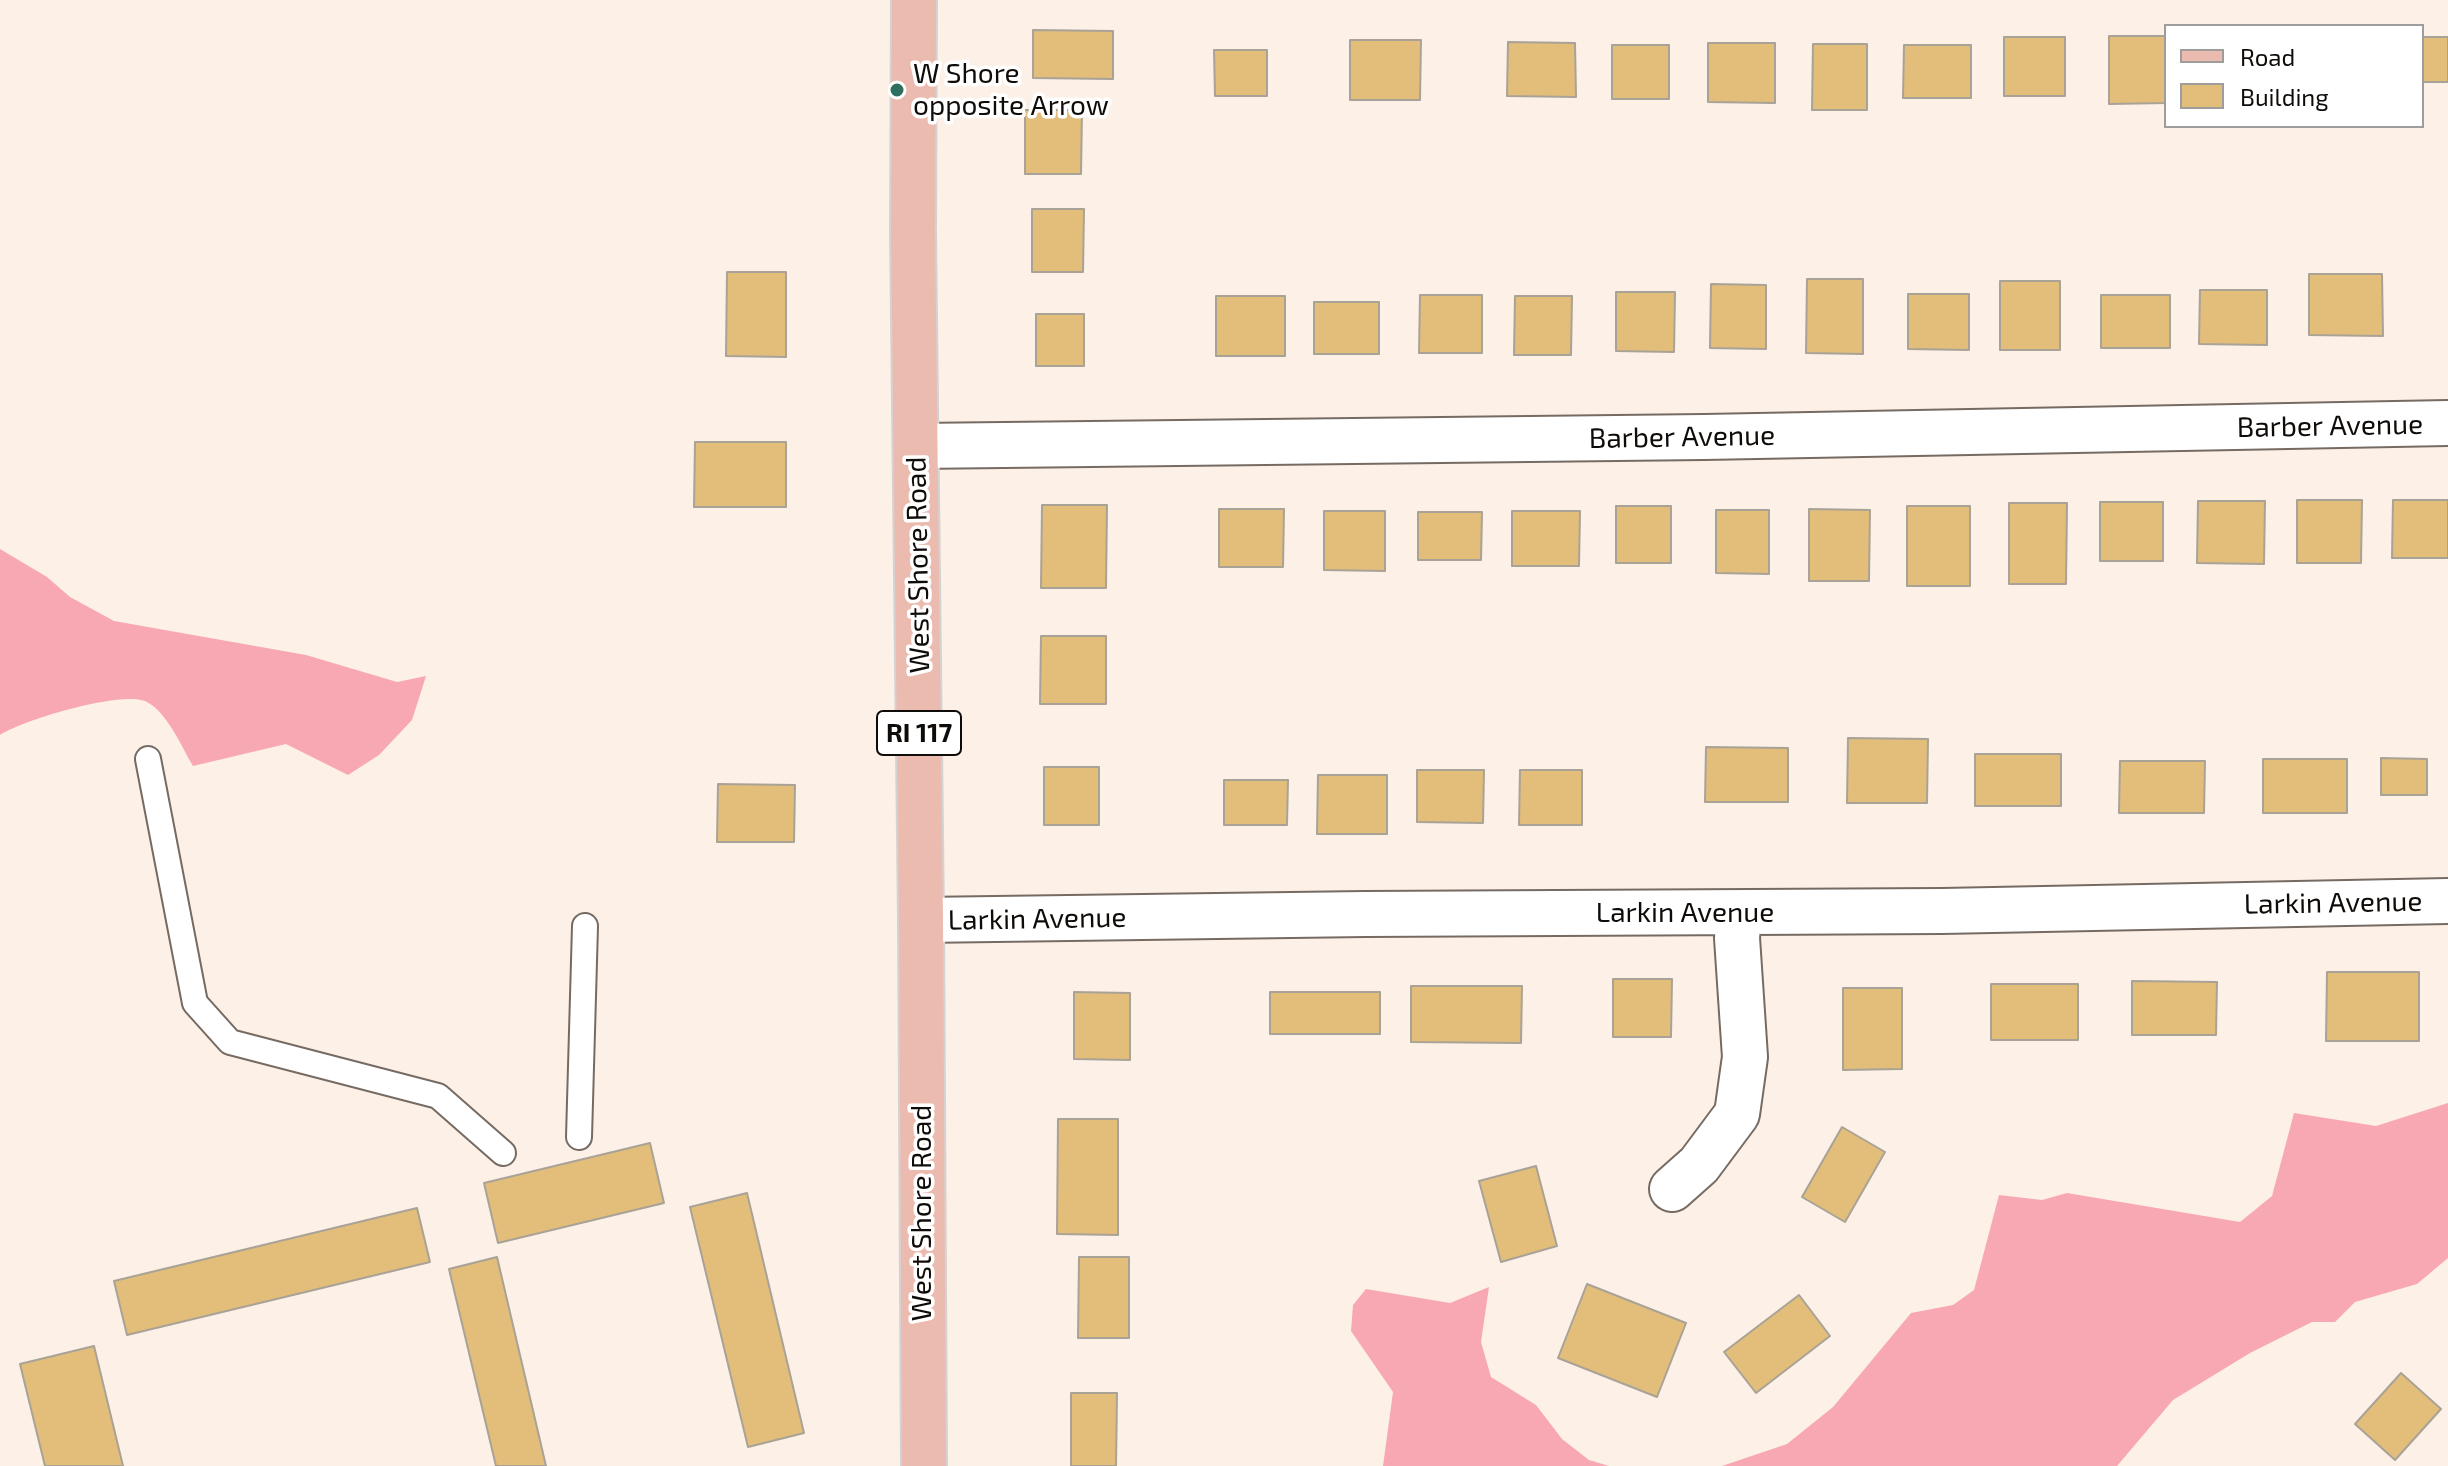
<!DOCTYPE html>
<style>
body{margin:0}
#map{position:relative;width:2448px;height:1466px;overflow:hidden;background:#fdf0e7;font-family:"Exo 2",sans-serif}
canvas{display:block}
.legend{position:absolute;left:2164px;top:24px;width:260px;height:104px;box-sizing:border-box;background:#fff;border:2px solid #9f9d9c;margin:0;padding:10px 14px;list-style:none;font-size:24px;color:#0f0b08}
.legend li{display:flex;align-items:center;gap:16px;height:40px}
.legend b{width:40px;border:2px solid #9f9d9c}
</style>
<div id="map">
<canvas width="2448" height="1466"></canvas>
<ul class="legend">
<li><b style="height:10px;background:#ebbbb0"></b>Road</li>
<li><b style="height:22px;background:#e3be7b"></b>Building</li>
</ul>
</div>
<script>
const ctx = document.querySelector('canvas').getContext('2d');
ctx.lineJoin = 'round';
function fillPath(path, color) { ctx.fillStyle = color; ctx.fill(path, 'evenodd'); }
function stroke(path, color, width, dash) { ctx.strokeStyle = color; ctx.lineWidth = width; ctx.lineCap = dash ? 'butt' : 'round'; ctx.setLineDash(dash || []); ctx.stroke(path); }
function write(font, color, halo, rows, align = 'center') {
  ctx.font = font + ' "Exo 2",sans-serif'; ctx.lineWidth = 7; ctx.setLineDash([]); ctx.textBaseline = 'middle'; ctx.strokeStyle = halo; ctx.fillStyle = color; for (const [text, x, y, turn = 0] of rows) {
    ctx.save(); ctx.translate(x, y); ctx.rotate((+turn || 0) * Math.PI / 180); ctx.textAlign = isNaN(turn) ? turn : align; if (halo) ctx.strokeText(text, 0, 0); ctx.fillText(text, 0, 0); ctx.restore();
  }
}
fillPath(new Path2D(`
 M0,549L47,577L70,597L114,621L306,655L397,682L426,676L412,720L379,755L348,775L286,744L193,766C181,746 167,711 145,701C120,691 22,720 0,735Z
 M2448,1103V1258L2417,1284L2355,1302L2335,1322H2312L2250,1353L2173,1400L2117,1466H1722L1787,1444L1833,1407L1911,1313L1953,1305L1974,1290L1999,1195L2042,1200L2067,1193L2240,1222L2272,1196L2294,1113L2376,1126Z
 M1489,1287L1481,1342L1491,1377L1536,1405L1562,1439L1589,1460L1609,1466H1383L1393,1392L1351,1331L1353,1305L1366,1289L1450,1303Z`), '#f8a8b3');
const building = new Path2D(`
 M1033,30L1113,31V79L1033,78Z
 M2109,36H2166V103L2109,104Z
 M2004,37H2065V96H2004Z
 M2422,37H2448V82H2422Z
 M1350,40H1421L1420,100H1350Z
 M1508,42L1575,43L1576,97L1507,96Z
 M1708,43H1775V103L1708,102Z
 M1813,44H1867V110H1812Z
 M1612,45H1669V99H1612Z
 M1904,45H1971V98H1903Z
 M1214,50H1267V96H1215Z
 M1025,110H1082L1081,174H1025Z
 M1032,209H1084L1083,272H1032Z
 M727,272H786V357L726,356Z
 M2309,274H2382L2383,336L2309,335Z
 M1807,279H1863V354L1806,353Z
 M2000,281H2060V350H2000Z
 M1711,284L1766,285V349L1710,348Z
 M2200,290H2267V345L2199,344Z
 M1616,292H1675L1674,352L1616,351Z
 M1908,294H1969V350L1908,349Z
 M1420,295H1482V353H1419Z
 M2101,295H2170V348H2101Z
 M1216,296H1285V356H1216Z
 M1515,296H1572L1571,355H1514Z
 M1314,302H1379V354H1314Z
 M1036,314H1084V366H1036Z
 M695,442H786V507H694Z
 M2297,500H2362L2361,563H2297Z
 M2393,500H2448V558H2392Z
 M2198,501H2265L2264,564L2197,563Z
 M2100,502H2163V561H2100Z
 M2009,503H2067L2066,584H2009Z
 M1042,505H1107L1106,588H1041Z
 M1616,506H1671V563H1616Z
 M1907,506H1970V586H1907Z
 M1219,509H1284L1283,567H1219Z
 M1809,509L1870,510L1869,581H1809Z
 M1716,510H1769V574L1716,573Z
 M1324,511H1385V571L1324,570Z
 M1512,511H1580L1579,566H1512Z
 M1418,512H1482L1481,560H1418Z
 M1041,636H1106V704H1040Z
 M1848,738L1928,739L1927,803H1847Z
 M1706,747L1788,748V802H1705Z
 M1975,754H2061V806H1975Z
 M2381,758L2427,759V795H2381Z
 M2263,759H2347V813H2263Z
 M2120,761H2205L2204,813H2119Z
 M1044,767H1099V825H1044Z
 M1417,770H1484L1483,823L1417,822Z
 M1520,770H1582V825H1519Z
 M1318,775H1387V834H1317Z
 M1224,780H1288L1287,825H1224Z
 M718,784L795,785L794,842H717Z
 M2327,972H2419V1041H2326Z
 M1613,979H1672L1671,1037H1613Z
 M2132,981L2217,982L2216,1035H2132Z
 M1991,984H2078V1040H1991Z
 M1411,986H1522L1521,1043L1411,1042Z
 M1843,988H1902V1069L1843,1070Z
 M1074,992L1130,993V1060L1074,1059Z
 M1270,992H1380V1034H1270Z
 M1058,1119H1118V1235L1057,1234Z
 M1842,1127L1885,1152L1845,1222L1802,1197Z
 M650,1143L664,1203L498,1243L484,1183Z
 M1536,1166L1557,1246L1501,1262L1479,1181Z
 M747,1193L804,1433L748,1447L690,1207Z
 M417,1208L430,1262L127,1335L114,1281Z
 M497,1257L546,1466H496L449,1269Z
 M1079,1257H1129V1338H1078Z
 M1587,1284L1686,1323L1657,1397L1558,1358Z
 M1799,1295L1830,1336L1756,1393L1724,1352Z
 M94,1346L123,1466H45L20,1364Z
 M2401,1373L2441,1409L2395,1460L2355,1424Z
 M1071,1393H1117L1116,1466H1071Z`);
fillPath(building, '#e3be7b');
stroke(building, '#a9a296', 2);
const service = new Path2D(`
 M148,759L195,1003L230,1042L438,1096L503,1153
 M579,1137L585,926`);
const minor = new Path2D(`
 M916,446L1704,437L2448,423
 M921,920L1365,914L1942,911L2448,901
 M1672,1189L1699,1165L1737,1114L1745,1057L1737,938L1739,913`);
const primary = new Path2D(`
 M914,0L913,232L921,920L924,1466`);
stroke(service, '#766b63', 28);
stroke(minor, '#766b63', 48);
stroke(primary, '#d4d3d3', 48);
stroke(service, '#fff', 24);
stroke(minor, '#fff', 44);
stroke(primary, '#ebbbb0', 44);
for (const [x, y, r, color] of [
 [897,90,8,"#2e7060"]
]) { const dot = new Path2D(); dot.arc(x, y, r, 0, 2 * Math.PI); ctx.fillStyle = color; ctx.fill(dot); stroke(dot, '#fff', 3); }
for (const [x, y, w] of [
 [919,733,84]
]) { const box = new Path2D(); box.roundRect(x - w / 2, y - 22, w, 44, 6); ctx.fillStyle = '#fff'; ctx.fill(box); stroke(box, '#0f0b08', 2); }
write('bold 26px', '#0f0b08', null, [
 ["RI 117",919,733]
]);
write('28px', '#0f0b08', '#fff', [
 ["W Shore",913,74],
 ["opposite Arrow",913,106]
], 'left');
write('28px', '#0f0b08', '#fff', [
 ["Barber Avenue",2330,426,-1],
 ["Barber Avenue",1682,437,-1],
 ["West Shore Road",918,565,-91],
 ["Larkin Avenue",2333,903,-1],
 ["Larkin Avenue",1685,913],
 ["Larkin Avenue",1037,919,-1],
 ["West Shore Road",922,1213,-90]
]);
</script>
